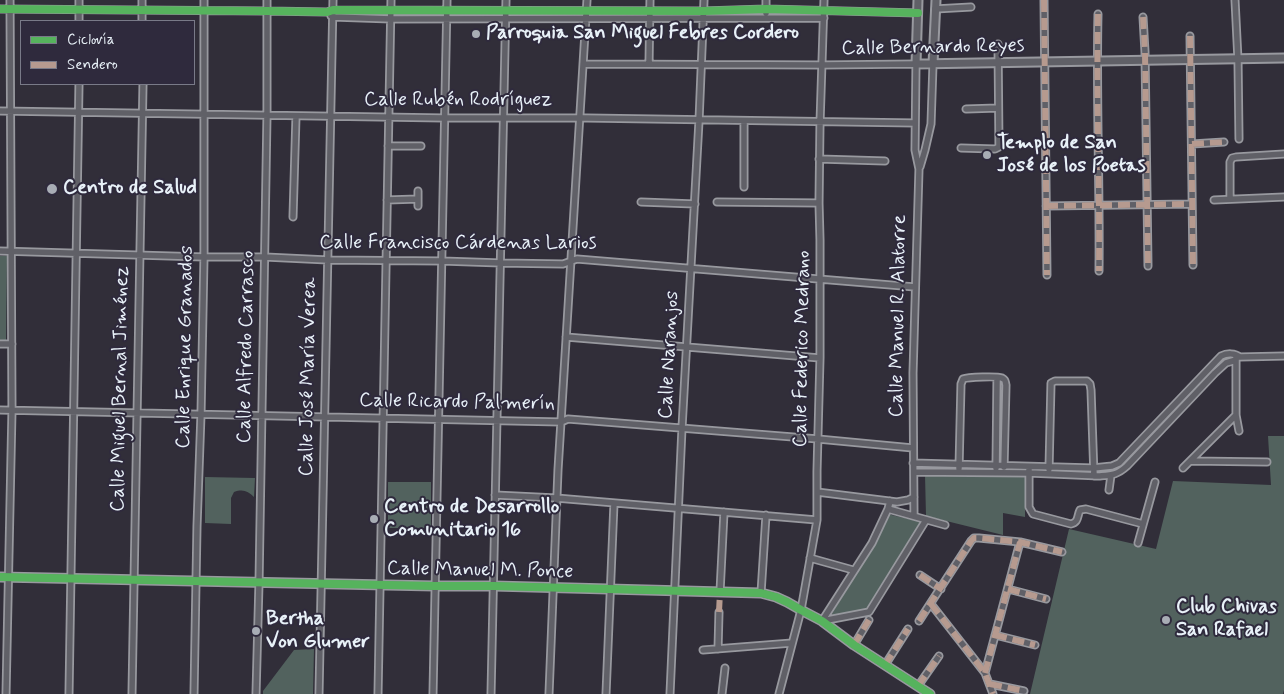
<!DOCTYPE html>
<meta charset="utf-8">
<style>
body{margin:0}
#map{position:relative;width:1284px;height:694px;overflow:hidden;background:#312e39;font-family:Mynerve,sans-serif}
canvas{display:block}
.legend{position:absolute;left:20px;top:20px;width:175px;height:65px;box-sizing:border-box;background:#2f2a3d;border:1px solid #797a88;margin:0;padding:6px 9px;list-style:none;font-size:15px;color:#e8f1f8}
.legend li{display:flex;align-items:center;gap:10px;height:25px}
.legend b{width:25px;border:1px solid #797a88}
</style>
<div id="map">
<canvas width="1284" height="694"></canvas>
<ul class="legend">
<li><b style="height:6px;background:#56b35d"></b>Ciclovía</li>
<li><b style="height:6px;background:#b69a8f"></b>Sendero</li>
</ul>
</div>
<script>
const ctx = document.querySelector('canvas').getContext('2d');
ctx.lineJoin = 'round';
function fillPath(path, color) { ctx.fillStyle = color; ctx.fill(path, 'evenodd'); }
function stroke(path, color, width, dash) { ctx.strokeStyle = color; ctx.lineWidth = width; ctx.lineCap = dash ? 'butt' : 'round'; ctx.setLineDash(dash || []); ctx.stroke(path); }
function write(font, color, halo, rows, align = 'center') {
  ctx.font = font + ' Mynerve,sans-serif'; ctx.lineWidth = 4; ctx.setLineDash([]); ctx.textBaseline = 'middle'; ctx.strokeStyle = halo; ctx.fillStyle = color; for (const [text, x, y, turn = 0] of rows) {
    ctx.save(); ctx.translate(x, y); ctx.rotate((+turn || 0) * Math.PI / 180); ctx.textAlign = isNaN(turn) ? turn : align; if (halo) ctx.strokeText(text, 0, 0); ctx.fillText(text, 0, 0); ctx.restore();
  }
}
fillPath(new Path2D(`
 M0,256H7L6,340H0Z
 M1268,436H1284V690L1283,694H1030L1069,529L1156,549L1173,481L1271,485Z
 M925,475L1025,476V517L1003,513V535L926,516Z
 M205,477L255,478L254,497C248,491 243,489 234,492L231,498V524L205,523Z
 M388,482H431V528H388Z
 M887,514L922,522L868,610L830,617L885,524Z
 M314,649L313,694H263V691L294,650Z`), '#52625e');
const minor = new Path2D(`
 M79,0V21
 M142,0V21
 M1044,0L1047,275
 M1235,0L1238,60L1239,139
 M0,9L267,11L327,12L333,10L704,11L766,9L918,13
 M935,9L971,7
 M766,13V0
 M1098,14C1096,99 1100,185 1099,271
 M331,16L333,17L391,19L824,18
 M1143,17L1145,52L1148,266
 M1190,36L1193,265
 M583,64L823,65L916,64L915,150L919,169L913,373L914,516
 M649,64L650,0
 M966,109L998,108
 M0,111L444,118H587L915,123
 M744,121V187
 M1192,144L1224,142
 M388,146H421
 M961,148L995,149L999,147L998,44
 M819,159L885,161
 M920,167L925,150L931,124L933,64
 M418,191V206
 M1230,199V162L1232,158L1236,157L1284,154
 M387,200L418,199
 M1214,200L1284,197
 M641,202L695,204
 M717,202L819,203
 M1046,206L1192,204
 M293,217L296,116
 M0,251L204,257H265L328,260L442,261L501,263L563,264L577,259L915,287
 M566,337L820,358
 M0,344H12
 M1236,357V415L1239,431
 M0,410L561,422L568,419L818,439L913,448
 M1191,461L1267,462
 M913,463L1093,468L1112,466L1119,463L1221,356C1227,353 1235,353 1240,357L1284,356
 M959,468L961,384L963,379C968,377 997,376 1002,378C1006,380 1005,381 1006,385L1004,467
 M996,468L997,378
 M1183,468L1236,415
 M1049,469L1051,383L1055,381H1087L1090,384L1091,390L1094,476
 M1029,470V507L1033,514L1071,524C1079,522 1077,516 1080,510L1086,509L1143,524
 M914,472L1029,473L1100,476C1112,475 1117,475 1127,466L1215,373L1226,363L1236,360
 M1109,490L1111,475
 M817,492L897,502L908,500L914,497
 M495,495L556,498L817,520
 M888,509L945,525
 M1138,543L1155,482
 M810,558L853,570
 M920,575L941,589
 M1008,589L1046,599
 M720,592L724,512
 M761,593L766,515
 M931,604L985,673L993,694
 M822,621L869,612L926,520
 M822,621L872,543L888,509L890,501
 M919,621L971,541L974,538H979L1020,542L1062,552
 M995,635L1035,645
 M854,645L869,620
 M718,649L719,612
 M703,650L792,643
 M885,665L908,629
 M985,673L1020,542
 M990,684L1024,691
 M918,686L939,656
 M6,694L12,410L10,0
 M69,694L79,84
 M132,694L143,84
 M194,694L197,526L201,414L204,257V0
 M256,694L259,583L267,115V0
 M319,694L333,0
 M378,694L391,0
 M433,694L447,0
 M491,694L506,0
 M549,694L558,470L587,0
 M606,694L614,503
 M670,694L682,428L699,121L704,0
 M722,694L725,668
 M779,694L801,610L817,520V471L820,358V240L819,203L820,123L824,0`);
const tertiary = new Path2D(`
 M918,0L916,64L1284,58
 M933,64L936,0
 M0,577L435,586H494L761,593L776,597L787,602L801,610L822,621L854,645L930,694`);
stroke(minor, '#98999f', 9);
stroke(tertiary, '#98999f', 11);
stroke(minor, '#606067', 5.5);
stroke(tertiary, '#606067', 7);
stroke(new Path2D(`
 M1044,0L1047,275
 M1098,14C1096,99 1100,185 1099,271
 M1143,17L1145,52L1148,266
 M1190,36L1193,265
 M1192,144L1224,142
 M1046,206L1192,204
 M920,575L941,589
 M1008,589L1046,599
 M931,604L985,673L993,694
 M719,612L720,592
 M919,621L971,541L974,538H979L1020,542L1062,552
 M995,635L1035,645
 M854,645L869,620
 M885,665L908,629
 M985,673L1020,542
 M990,684L1024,691
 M918,686L939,656`), '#b69a8f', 6, [12, 6]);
stroke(new Path2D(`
 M0,9L267,11L327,12L333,10L704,11L766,9L918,13
 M0,577L435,586H494L761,593L776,597L787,602L801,610L822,621L854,645L930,694`), '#56b35d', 8);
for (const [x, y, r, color] of [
 [476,34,5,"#a8adb5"],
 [987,155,5,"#a8adb5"],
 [52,189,6,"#a8adb5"],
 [374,519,5,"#a8adb5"],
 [1166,620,5,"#a8adb5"],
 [256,631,5,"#a8adb5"]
]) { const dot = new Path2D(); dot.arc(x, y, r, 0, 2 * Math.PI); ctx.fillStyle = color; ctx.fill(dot); stroke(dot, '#2f2a3d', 2); }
write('bold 20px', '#e8f1f8', '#2f2a3d', [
 ["Parroquia San Miguel Febres Cordero",486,34],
 ["Templo de San",997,144],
 ["José de los Poetas",997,167],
 ["Centro de Salud",63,189],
 ["Centro de Desarrollo",384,508],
 ["Comunitario 16",384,531],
 ["Club Chivas",1176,608],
 ["San Rafael",1176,631],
 ["Bertha",266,620],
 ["Von Glumer",266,643]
], 'left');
write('20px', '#e8f1f8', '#2f2a3d', [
 ["Calle Bernardo Reyes",933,48,-1],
 ["Calle Rubén Rodríguez",458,101],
 ["Calle Francisco Cárdenas Larios",458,244],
 ["Calle Manuel R. Alatorre",899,316,-89],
 ["Calle Enrique Granados",186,347,-89],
 ["Calle Alfredo Carrasco",247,347,-89],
 ["Calle Federico Medrano",803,349,-89],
 ["Calle Naranjos",670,355,-87],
 ["Calle José María Verea",309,377,-89],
 ["Calle Miguel Bernal Jiménez",121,389,-89],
 ["Calle Ricardo Palmerín",457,403,1],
 ["Calle Manuel M. Ponce",480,571,1]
]);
</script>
